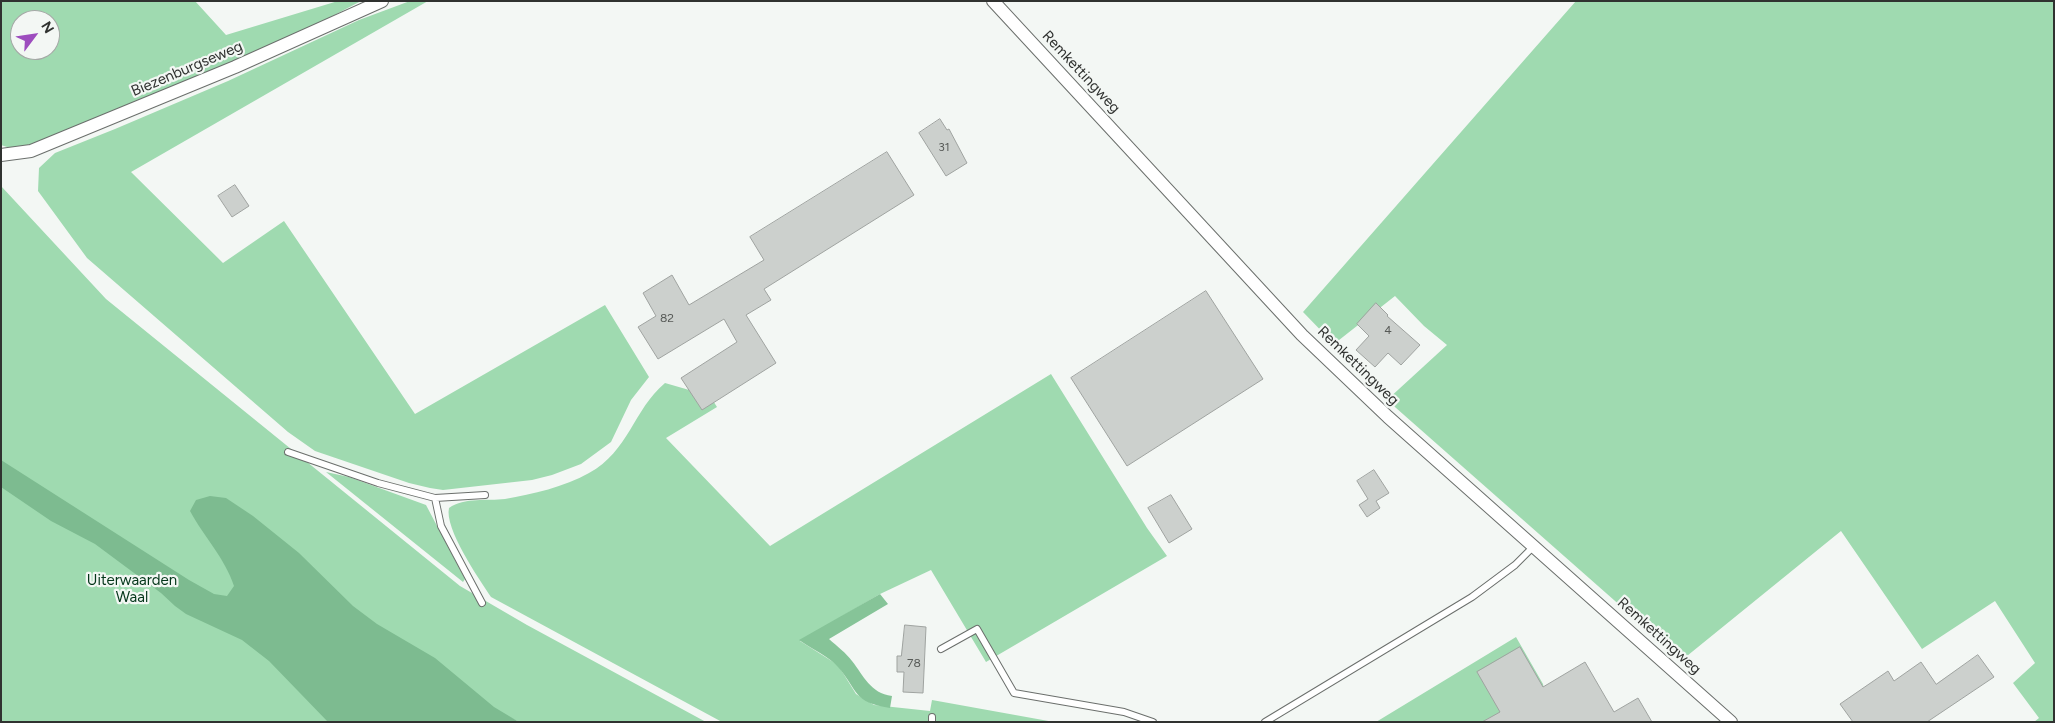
<!DOCTYPE html>
<style>
body{margin:0}
#map{position:relative;width:2055px;height:723px;overflow:hidden;background:#f3f7f4;font-family:Figtree,sans-serif}
canvas{display:block}
.frame{position:absolute;inset:0;border:2px solid #303230;pointer-events:none}
.north{position:absolute;left:10px;top:10px;width:50px;height:50px;box-sizing:border-box;background:#f3f7f4;border:1px solid #a5a8a6;border-radius:50%;rotate:59deg;font-size:14px;font-weight:700;line-height:20px;text-align:center;color:#303230}
.north::after{content:'';display:block;margin:auto;width:18px;height:22px;background:#9d4dbe;clip-path:polygon(50% 0,100% 100%,50% 72%,0 100%)}
</style>
<div id="map">
<canvas width="2055" height="723"></canvas>
<div class="frame"></div>
<div class="north">N</div>
</div>
<script>
const ctx = document.querySelector('canvas').getContext('2d');
ctx.lineJoin = 'round';
function fillPath(path, color) { ctx.fillStyle = color; ctx.fill(path, 'evenodd'); }
function stroke(path, color, width, dash) { ctx.strokeStyle = color; ctx.lineWidth = width; ctx.lineCap = dash ? 'butt' : 'round'; ctx.setLineDash(dash || []); ctx.stroke(path); }
function write(font, color, halo, rows, align = 'center') {
  ctx.font = font + ' Figtree,sans-serif'; ctx.lineWidth = 4.5; ctx.setLineDash([]); ctx.textBaseline = 'middle'; ctx.strokeStyle = halo; ctx.fillStyle = color; for (const [text, x, y, turn = 0] of rows) {
    ctx.save(); ctx.translate(x, y); ctx.rotate((+turn || 0) * Math.PI / 180); ctx.textAlign = isNaN(turn) ? turn : align; if (halo) ctx.strokeText(text, 0, 0); ctx.fillText(text, 0, 0); ctx.restore();
  }
}
fillPath(new Path2D(`
 M1,1H195L226,35L338,1H361L325,20L190,82L49,139L13,149L1,145ZM20,20H50V50H20Z
 M410,1H428L131,172L223,263L284,221L415,414L605,305L649,377L631,400L611,442L581,464L552,475L532,480L443,490L430,488L409,483L315,451L288,432L87,258L38,191L39,168L55,153L115,129L228,81L359,20Z
 M1576,1H2054V722H2034L2039,718L2013,683L2035,663L1995,601L1922,649L1841,531L1682,660L1387,400L1447,345L1424,326L1395,296L1334,344L1303,312Z
 M1,186L106,299L460,586L527,625L706,722H519L509,717L514,722H1Z
 M1051,374L1147,528L1167,556L986,662L931,570L880,594L800,641L838,665L856,694L874,705L930,711L932,700L1054,722H722L491,597C479,579 444,528 449,508C465,497 487,501 505,499C533,494 564,487 589,473C629,451 633,410 665,383L710,396L717,407L666,438L770,546Z
 M326,472L349,477L426,505L465,579L463,582Z
 M1516,637L1543,684L1550,722H1376Z`), '#9fdab0');
fillPath(new Path2D(`
 M880,594L888,604L829,639C837,646 846,653 852,661C864,676 870,693 892,696L890,708C852,702 859,691 838,667C830,657 810,648 799,640Z`), '#86c498');
fillPath(new Path2D(`
 M1,460L189,580L214,594L227,596L234,586C225,558 204,537 190,511L196,500L210,496L226,498L253,516L299,553L353,606L377,624L435,658L494,707L519,722H328L269,661L242,640L186,614L175,606L161,593L95,544L51,521L1,487Z`), '#7dbb90');
const building = new Path2D(`
 M940,119L947,130L949,129L967,163L946,176L919,133Z
 M887,152L914,195L764,289L771,300L746,315L776,363L702,410L681,378L737,342L724,319L658,359L638,327L656,316L643,293L672,275L689,305L764,260L750,237Z
 M235,185L249,206L232,217L218,196Z
 M1206,291L1263,379L1127,466L1071,378Z
 M1376,303L1388,315L1387,316L1420,345L1401,365L1388,353L1375,367L1356,350L1369,336L1357,324Z
 M1374,470L1389,493L1376,501L1380,508L1367,517L1359,505L1368,499L1357,481Z
 M1171,495L1192,529L1169,543L1148,508Z
 M905,625L926,627L923,693L903,692L904,672H897V656H901Z
 M1520,647L1543,687L1585,662L1614,712L1638,698L1652,722H1482L1500,712L1477,672Z
 M1978,655L1994,677L1927,722H1853L1840,704L1888,671L1894,681L1921,662L1936,684Z`);
fillPath(building, '#ccd0cd');
stroke(building, '#9fa3a0', 1);
const lane = new Path2D(`
 M288,452L378,483L435,498L485,495
 M435,498L441,526L482,603
 M941,649L977,629L1014,693L1124,712L1153,722
 M932,722V717
 M1265,722L1472,597L1515,565L1534,546`);
const street = new Path2D(`
 M993,1L1302,335L1388,417L1731,722
 M1,155L31,151L235,67L382,1`);
stroke(lane, '#6b6f6c', 8);
stroke(street, '#6b6f6c', 14);
stroke(lane, '#fff', 6);
stroke(street, '#fff', 12);
write('12px', '#575a57', null, [
 ["31",944,147],
 ["82",667,318],
 ["4",1388,330],
 ["78",914,663]
]);
write('15px', '#303230', '#f3f7f4', [
 ["Biezenburgseweg",187,69,-23],
 ["Remkettingweg",1081,72,47],
 ["Remkettingweg",1358,366,44],
 ["Remkettingweg",1659,636,42]
]);
write('15px', '#04361a', '#f3f7f4', [
 ["Uiterwaarden",132,581],
 ["Waal",132,598]
]);
</script>
